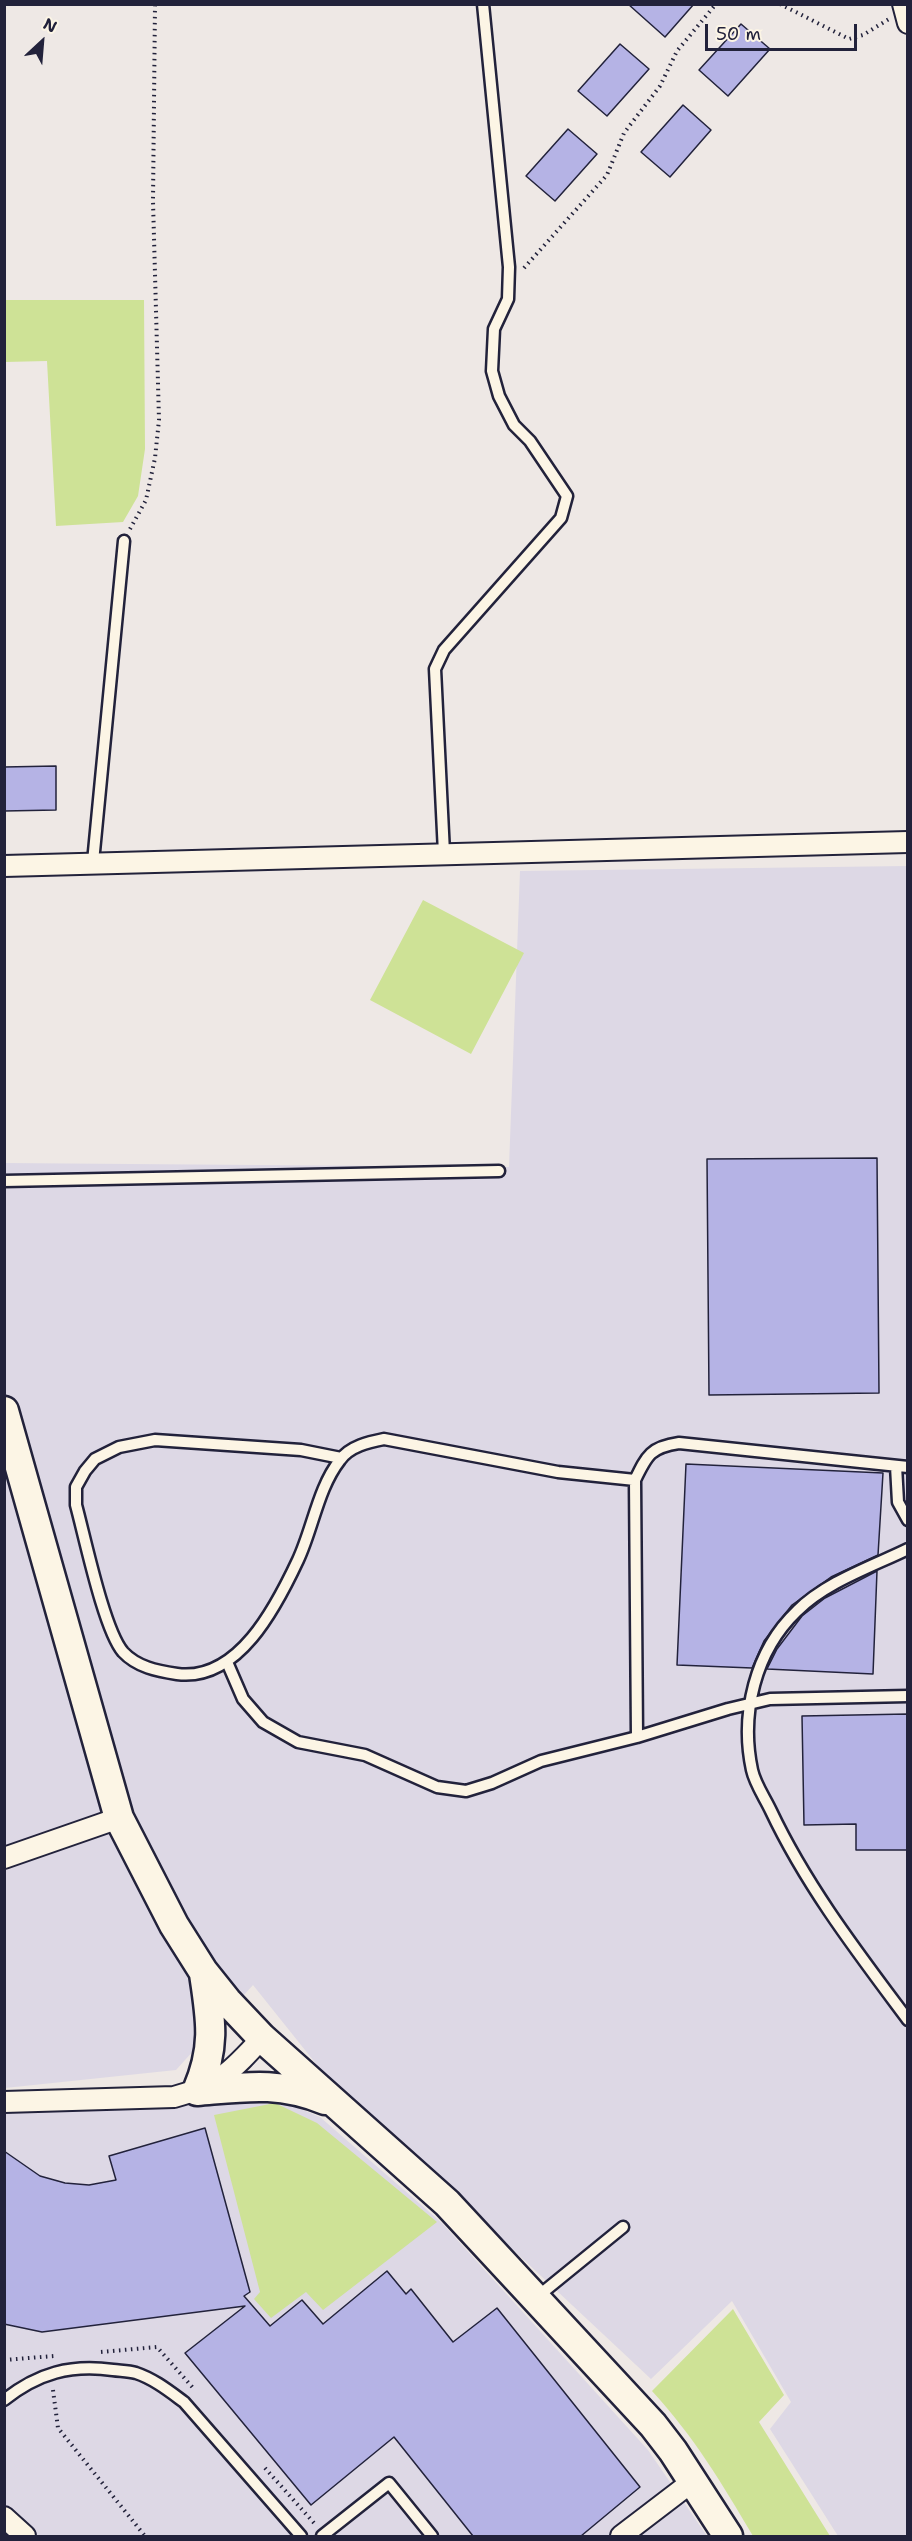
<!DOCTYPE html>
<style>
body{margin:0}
#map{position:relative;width:912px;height:2541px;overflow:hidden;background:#eee8e5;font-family:"Shantell Sans",sans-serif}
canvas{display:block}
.frame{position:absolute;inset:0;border:6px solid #22223b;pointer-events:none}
.north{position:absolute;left:12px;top:12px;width:60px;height:60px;-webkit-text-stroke:4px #fcf5e5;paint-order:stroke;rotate:26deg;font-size:16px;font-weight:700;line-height:24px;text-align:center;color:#22223b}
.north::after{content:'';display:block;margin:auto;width:21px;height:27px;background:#22223b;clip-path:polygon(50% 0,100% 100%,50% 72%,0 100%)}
.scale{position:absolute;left:705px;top:24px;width:152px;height:27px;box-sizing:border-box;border:3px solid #22223b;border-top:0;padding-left:8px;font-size:18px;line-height:21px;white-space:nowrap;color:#22223b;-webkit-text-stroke:4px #fcf5e5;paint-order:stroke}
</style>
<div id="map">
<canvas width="912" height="2541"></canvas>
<div class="frame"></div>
<div class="north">N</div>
<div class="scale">50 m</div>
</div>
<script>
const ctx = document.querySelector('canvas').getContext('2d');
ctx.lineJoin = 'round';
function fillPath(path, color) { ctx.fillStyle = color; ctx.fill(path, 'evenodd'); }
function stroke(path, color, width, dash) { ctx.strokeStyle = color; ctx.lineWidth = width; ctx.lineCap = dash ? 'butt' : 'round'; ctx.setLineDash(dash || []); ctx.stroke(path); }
fillPath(new Path2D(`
 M907,866V2536H838L770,2429L791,2402L732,2301L651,2379L321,2070L253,1985L176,2070L5,2088L4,1163L509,1167L520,871Z
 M177,2087L277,2099L320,2117L442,2223L648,2450L707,2536H5V2095Z`), '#ddd8e5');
fillPath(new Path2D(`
 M4,300H144L145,449L138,496L123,522L56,526L47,361L5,362Z
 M423,900L524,953L471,1054L370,1000Z
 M275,2103L317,2123L437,2222L323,2310L306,2292L271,2318L254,2299L260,2292L214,2115Z
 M733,2309L784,2395L759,2422L830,2536H753C721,2482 695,2438 652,2391Z`), '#cee296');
const building = new Path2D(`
 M628,4H694L665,37Z
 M741,24L770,49L728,96L699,70Z
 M620,44L649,69L607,116L578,91Z
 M683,105L711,130L670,177L641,152Z
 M568,129L597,154L555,201L526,176Z
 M56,766V810L4,811V767Z
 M877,1158L879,1393L709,1395L707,1159Z
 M686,1464L883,1473L878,1555L831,1577L792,1605L764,1641L752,1668L677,1665Z
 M877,1571L873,1674L767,1669L777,1649L802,1616L825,1598Z
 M908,1714V1850H856V1824L804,1825L802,1716Z
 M205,2128L250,2292L244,2296L270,2326L302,2300L323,2324L387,2271L406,2294L411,2289L453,2342L497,2308L640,2487L581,2536H473L394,2437L311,2505L185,2353L245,2306L42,2332L4,2324V2151L40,2176L65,2183L89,2185L116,2180L109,2156Z`);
fillPath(building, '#b5b3e5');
stroke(building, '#22223b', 1.5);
const lane = new Path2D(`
 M444,853L435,669L444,650L561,518L567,496L530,441L514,425L499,396L492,371L494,329L508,299L509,267L483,4
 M93,862L124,541
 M4,1181L499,1171
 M341,1458L301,1450L155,1440L119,1447L95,1459L85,1471L76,1487V1505C85,1538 104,1630 123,1652C137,1667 157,1671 177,1674C238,1682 276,1607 298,1560C313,1528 318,1488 340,1460C350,1446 369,1442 384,1439L558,1472L635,1480
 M896,1466L898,1502L908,1520
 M908,1549C871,1567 826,1582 797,1611C755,1651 740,1714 752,1770C755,1784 765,1798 771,1811C807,1887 858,1953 908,2020
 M227,1662L243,1699L263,1722L298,1742L365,1755L437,1787L466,1791L492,1783L541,1761L637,1737L728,1709L770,1699L908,1696
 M637,1737L635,1480C647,1455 651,1447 679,1443L908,1467
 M537,2297L623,2227
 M4,2400C38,2373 71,2364 113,2370C121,2371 129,2371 136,2373C154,2379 169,2391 184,2402L301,2536
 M322,2536L389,2483L432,2536`);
const street = new Path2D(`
 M903,4L908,23
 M4,866L908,842
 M4,1858L119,1818
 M4,2102L174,2097C219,2085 232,2071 262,2038
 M4,2517L25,2536
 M621,2536L693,2481`);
const secondary = new Path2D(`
 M4,1411L119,1818L174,1925L203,1971L227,2001L262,2038L447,2203L653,2425L673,2451L728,2536
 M204,1974C211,2020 216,2047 197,2091C245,2087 278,2081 325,2100`);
stroke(lane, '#22223b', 15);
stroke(street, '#22223b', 24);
stroke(secondary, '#22223b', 33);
stroke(new Path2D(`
 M780,4L849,39L863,35L889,19
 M524,268L607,175L624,133L660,86L677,51L716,4
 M130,529L146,500L155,458L159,420L153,201L155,4
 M101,2352L157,2347L194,2389
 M4,2360L54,2356
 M53,2390L58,2428L145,2536
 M265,2468L314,2523`), '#22223b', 4, [1.5, 4.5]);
stroke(lane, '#fcf5e5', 10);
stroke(street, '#fcf5e5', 20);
stroke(secondary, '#fcf5e5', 28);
</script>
